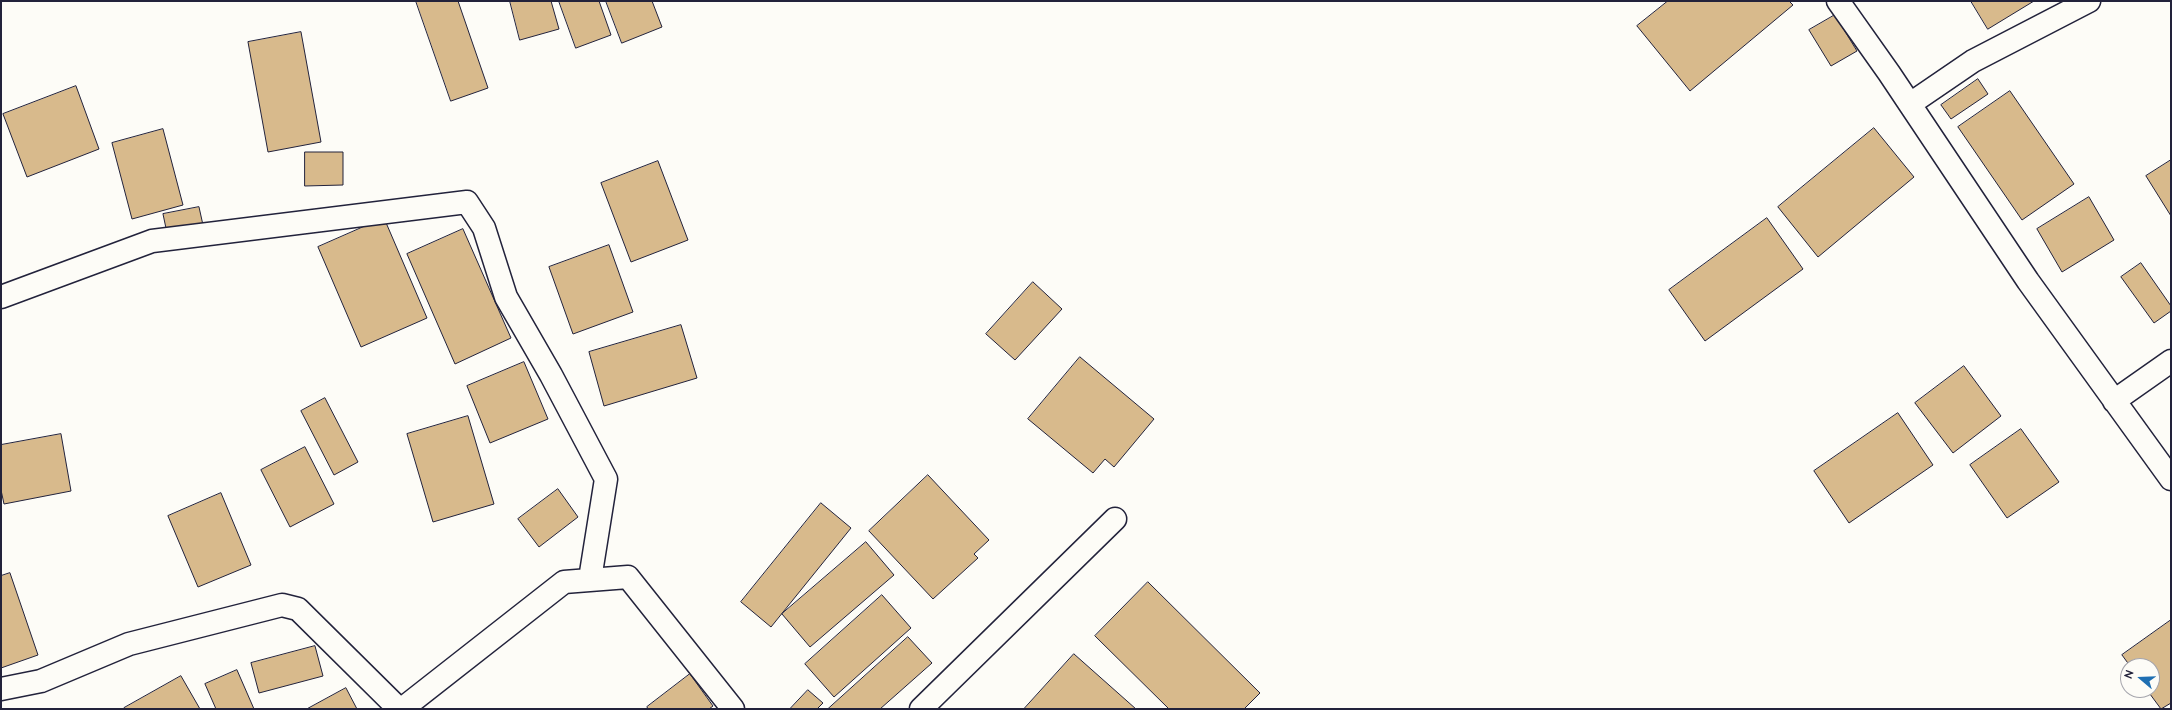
<!DOCTYPE html>
<style>
body{margin:0}
#map{position:relative;width:2172px;height:710px;overflow:hidden;background:#fdfcf7;font-family:"Architects Daughter",sans-serif}
canvas{display:block}
.frame{position:absolute;inset:0;border:2px solid #22223b;pointer-events:none}
.north{position:absolute;left:2120px;top:658px;width:40px;height:40px;box-sizing:border-box;background:#fdfcf7;border:1px solid #a5a5ac;border-radius:50%;rotate:289deg;font-size:11px;font-weight:700;line-height:16px;text-align:center;color:#22223b}
.north::after{content:'';display:block;margin:auto;width:14px;height:18px;background:#1f6fb2;clip-path:polygon(50% 0,100% 100%,50% 72%,0 100%)}
</style>
<div id="map">
<canvas width="2172" height="710"></canvas>
<div class="frame"></div>
<div class="north">N</div>
</div>
<script>
const ctx = document.querySelector('canvas').getContext('2d');
ctx.lineJoin = 'round';
function fillPath(path, color) { ctx.fillStyle = color; ctx.fill(path, 'evenodd'); }
function stroke(path, color, width, dash) { ctx.strokeStyle = color; ctx.lineWidth = width; ctx.lineCap = dash ? 'butt' : 'round'; ctx.setLineDash(dash || []); ctx.stroke(path); }
const building = new Path2D(`
 M416,1H458L488,88L451,101Z
 M510,1H551L559,29L520,40Z
 M559,1H599L611,35L576,48Z
 M606,1H652L662,27L622,43Z
 M1668,1H1789L1793,5L1690,91L1637,26Z
 M1971,1H2034L1988,29Z
 M1835,15L1857,51L1831,66L1809,30Z
 M301,32L321,142L268,152L248,42Z
 M1978,79L1988,94L1951,119L1941,105Z
 M76,86L99,149L27,177L3,114Z
 M2010,91L2074,184L2022,220L1958,127Z
 M1874,128L1914,177L1818,257L1778,207Z
 M163,129L183,205L132,219L112,143Z
 M305,152H343V185L305,186Z
 M2171,160V216L2146,176Z
 M658,161L688,240L631,262L601,183Z
 M2089,197L2114,240L2062,272L2037,229Z
 M199,207L203,225L167,233L163,214Z
 M384,218L427,318L361,347L318,247Z
 M1767,218L1803,269L1705,341L1669,290Z
 M463,229L511,338L455,364L407,254Z
 M609,245L633,312L573,334L549,267Z
 M2141,263L2171,306V311L2154,323L2121,277Z
 M1033,282L1062,309L1015,360L986,334Z
 M681,325L697,378L604,406L589,352Z
 M1080,357L1154,419L1114,467L1105,459L1093,473L1028,419Z
 M524,362L548,419L490,443L467,386Z
 M1964,366L2001,416L1953,453L1915,403Z
 M325,398L358,462L334,475L301,411Z
 M1898,413L1933,465L1849,523L1814,471Z
 M468,416L494,504L433,522L407,434Z
 M2021,429L2059,482L2007,518L1970,465Z
 M61,434L71,491L4,504L1,490V445Z
 M305,447L334,504L290,527L261,470Z
 M928,475L989,540L974,554L978,558L933,599L869,531Z
 M558,489L578,517L539,547L518,519Z
 M221,493L251,565L198,587L168,516Z
 M821,503L851,528L771,627L741,602Z
 M866,542L894,575L810,647L782,614Z
 M10,573L38,655L1,668V576Z
 M1148,582L1260,693L1244,709H1169L1095,636Z
 M882,595L911,628L834,697L805,664Z
 M2171,620V703L2161,709L2147,690H2152V666H2130L2122,655Z
 M908,637L932,663L880,709H828Z
 M315,646L323,676L259,693L251,663Z
 M1074,654L1136,709H1024Z
 M237,670L254,709H216L205,684Z
 M690,674L713,706L709,709H648L647,707Z
 M181,676L200,709H124V708Z
 M346,688L357,709H307Z
 M808,690L823,703L817,709H790Z`);
fillPath(building, '#d8ba8c');
stroke(building, '#22223b', 1);
const minor = new Path2D(`
 M1838,1L1889,73L2028,281L2171,479
 M1910,104L1973,61L2089,1
 M1,297L152,241L467,202L484,228L506,297L551,375L606,479L590,579
 M2114,401L2171,361
 M1,689L41,681L129,644L282,605L298,609L399,709
 M402,709L564,582L628,577L733,709
 M921,709L1115,519`);
stroke(minor, '#22223b', 25);
stroke(minor, '#fdfcf7', 22);
</script>
